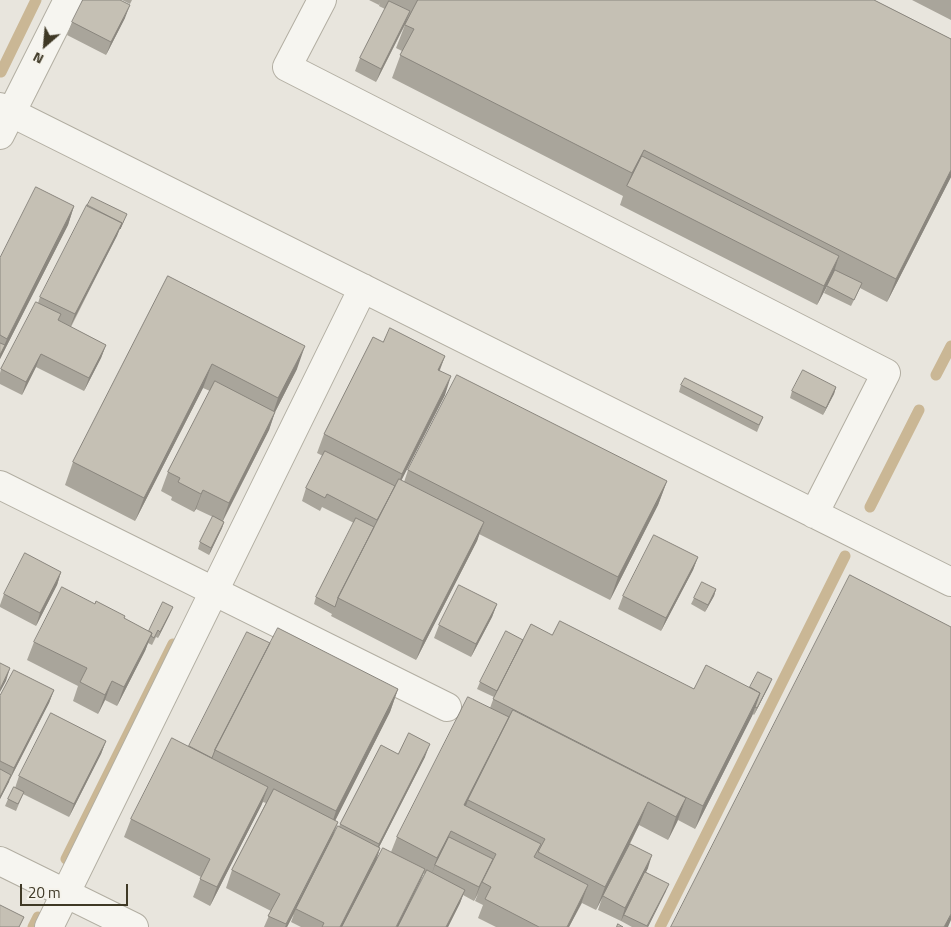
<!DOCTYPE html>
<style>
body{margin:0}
#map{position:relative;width:951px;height:927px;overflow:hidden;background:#e8e5dd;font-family:"Titillium Web",sans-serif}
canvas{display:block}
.north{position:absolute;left:20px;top:20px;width:50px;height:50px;-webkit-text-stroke:4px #f5f3ec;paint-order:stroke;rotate:207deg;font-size:14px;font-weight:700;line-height:20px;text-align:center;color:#3f3926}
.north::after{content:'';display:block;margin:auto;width:18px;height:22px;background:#3f3926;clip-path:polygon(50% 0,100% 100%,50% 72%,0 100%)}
.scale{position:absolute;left:20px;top:884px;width:108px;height:22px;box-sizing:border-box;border:2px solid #3f3926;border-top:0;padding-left:6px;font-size:15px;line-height:18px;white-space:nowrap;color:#3f3926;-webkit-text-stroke:4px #f5f3ec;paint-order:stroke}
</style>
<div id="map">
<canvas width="951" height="927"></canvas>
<div class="north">N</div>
<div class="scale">20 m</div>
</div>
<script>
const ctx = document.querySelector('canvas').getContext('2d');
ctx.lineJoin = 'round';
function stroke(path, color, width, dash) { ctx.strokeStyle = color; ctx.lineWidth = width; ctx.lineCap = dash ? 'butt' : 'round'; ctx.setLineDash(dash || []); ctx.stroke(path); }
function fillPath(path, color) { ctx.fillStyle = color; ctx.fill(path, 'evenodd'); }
stroke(new Path2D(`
 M1,72L36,0
 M936,375L951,346
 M870,507L919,410
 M66,859L173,644
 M33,927L38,917
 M660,927L845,556`), '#cab795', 11);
const minor = new Path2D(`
 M322,0L287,67L886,373L814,514
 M0,107L951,582
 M0,135L68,0
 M0,485L447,707
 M0,861L134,927
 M49,927L363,288`);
stroke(minor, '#b2aea2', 30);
stroke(minor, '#f6f5f0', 28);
fillPath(new Path2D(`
 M122,0H132L130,4Z
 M369,0H874L951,39V177L887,302L860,288L851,306L824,293L833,274L817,305L620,205L623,196L392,78L402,51L396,48L405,25L376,82L355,71L360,58L385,9L379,6L380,2L379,5Z
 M912,0H951V20Z
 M125,18L106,55L67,35L72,22Z
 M74,206L68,225L0,359V258Z
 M124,221L71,327L106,345L101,358L84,391L36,367L22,395L0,384V373L1,369L38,303L40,297Z
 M168,276L297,369L275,412L269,430L223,521L224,522L222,528L209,555L198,549L200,542L213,517L196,509L194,512L171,500L172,497L161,491L168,472L210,391L203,388L135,521L65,485L73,462Z
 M383,342L445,356L440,370L445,395L401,480L404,482L408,470L667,481L658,505L610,600L479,534L477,541L416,660L331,616L332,614L314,604L316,597L354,523L322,507L320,511L302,501L306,488L323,456L317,453L324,434Z
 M681,385L763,417L757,432L679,392Z
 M836,387L834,394L823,415L790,398L792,391Z
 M698,557L693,570L661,631L618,609L623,596Z
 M61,572L57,585L36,626L0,607V605L4,594Z
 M716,589L714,596L705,612L691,604L694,598Z
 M497,604L492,617L471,657L434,638L439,625Z
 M170,614L158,638L156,637L152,645L148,643L145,651L117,706L105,700L98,714L73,701L78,686L27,660L34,642L149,631Z
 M552,635L694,689L750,687L769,686L754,715L753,714L695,829L678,820L668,840L639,825L630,844L648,868L646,872L666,891L648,927H632L621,921L623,917L621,921L598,910L602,898L596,910L582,903L569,927H496L478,918L483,905L475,901L478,894L474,901L463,895L460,903L448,927H398L425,874L424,873L420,882L391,852L397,837L490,708L494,697L477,689L480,682L523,640Z
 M270,643L398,689L390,712L335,820L333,835L339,827L340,824L398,754L425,757L379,847L380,848L376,861L342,927H301L291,922L294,914L287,927H264L271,911L226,888L232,870L266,803L263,802L210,906L193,897L201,877L124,837L131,819L189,746Z
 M54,690L49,703L0,799V696Z
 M106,741L101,754L69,817L23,794L16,811L5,806L8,799L15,788L19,776Z`), '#a9a59b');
fillPath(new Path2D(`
 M130,5L125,18L106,55L111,42Z
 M410,11L405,24L376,82L381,69Z
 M644,150L635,174L627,186L632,173Z
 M951,170V177L887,302L896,279Z
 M74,206L68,225L0,359V355L7,339Z
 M122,223L117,236L70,327L75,314Z
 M839,256L833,275L817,305L824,286Z
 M106,345L101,358L84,391L89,378Z
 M305,346L297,369L270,422L278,398Z
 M41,354L36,367L22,395L26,382Z
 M445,356L438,374V370Z
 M212,364L203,388L135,521L144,498Z
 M451,376L445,395L395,493L402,474Z
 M836,387L834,394L823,415L826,408Z
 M275,412L269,430L222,522L229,503Z
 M667,481L658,505L610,600L618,577Z
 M203,490L196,509L194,512L201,494Z
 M224,522L222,528L209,555L211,548Z
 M484,522L477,541L416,660L423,641Z
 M698,557L693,570L661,631L666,618Z
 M61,572L57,585L36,626L40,613Z
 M716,589L714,596L705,612L708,605Z
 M497,604L492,617L471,657L476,644Z
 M173,607L170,614L158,638L160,632Z
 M152,633L145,651L117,706L124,687Z
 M10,668L6,681L0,692V689Z
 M772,679L769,686L754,715L757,708Z
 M112,681L105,700L98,714L105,695Z
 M398,689L390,712L328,835L336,811Z
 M54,690L49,703L9,781L14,768Z
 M760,693L752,716L695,829L703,806Z
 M509,717L502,736L468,800L464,811V805Z
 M106,741L101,754L69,817L74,804Z
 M430,744L425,757L374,857L379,844Z
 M11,775L9,782L0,799V797Z
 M268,787L261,806L210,906L217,887Z
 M686,798L677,822L668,840L676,817Z
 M648,802L639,825L596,910L605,887Z
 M338,822L331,841L296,909L287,927H285Z
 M451,831L444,849L435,865L431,876L437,858Z
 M380,848L376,861L342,927H340Z
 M652,855L648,868L621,921L625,908Z
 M493,859L482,882L474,901L479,887Z
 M425,869L420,882L398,927H396Z
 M669,884L666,891L648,927H647Z
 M588,885L581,904L569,927H567Z
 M465,890L460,903L448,927H446Z
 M951,914V920L948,927H944Z`), '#8a867e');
const building = new Path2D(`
 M83,0H120L130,5L111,42L72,22Z
 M418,0H874L951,39V170L896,279L644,150L632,173L400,55L414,29L405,25Z
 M389,1L410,11L381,69L360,58Z
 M642,156L839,256L824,286L627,186Z
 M36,187L74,206L7,339L0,335V258Z
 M92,197L127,214L120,229L122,223L87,206Z
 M87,205L122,223L75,314L40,297Z
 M835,270L862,283L854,300L827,286Z
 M168,276L305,346L278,398L212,364L144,498L73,462Z
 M36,302L61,314L58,320L106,345L89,378L41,354L26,382L1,369Z
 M390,328L445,356L438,370L451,376L402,474L324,434L373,337L383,342Z
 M0,343L5,345L0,355Z
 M803,370L836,387L826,408L792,391Z
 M457,375L667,481L618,577L408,470Z
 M685,378L763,417L759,425L681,385Z
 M215,381L275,412L229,503L203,490L201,494L178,482L180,478L168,472Z
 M325,451L395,486L377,520L327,494L325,498L306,488Z
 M399,479L484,522L423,641L338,598Z
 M213,516L224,522L211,548L200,542Z
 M356,518L374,527L338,598L335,607L316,597Z
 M654,535L698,557L666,618L623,596Z
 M25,553L61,572L40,613L4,594Z
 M850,575L951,627V914L944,927H671Z
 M702,582L716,589L708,605L694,598Z
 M459,585L497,604L476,644L439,625Z
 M62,587L95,604L96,601L125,616L124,618L152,633L124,687L112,681L105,695L80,682L87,668L34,642Z
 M163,602L173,607L160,632L158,630L154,638L151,636L152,633L149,631Z
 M560,621L694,689L706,665L760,693L703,806L493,699L531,624L552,635Z
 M278,628L398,689L336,811L215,750Z
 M506,631L523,640L497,691L480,682Z
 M247,632L270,643L215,750L212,758L189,746Z
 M0,663L10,668L0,689Z
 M14,670L54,690L14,768L0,761V696Z
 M758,672L772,679L757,708L755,707L760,693L750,687Z
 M468,697L509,717L464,805L541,844L534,857L588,885L567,927H539L485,899L491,887L482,882L496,854L451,831L437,858L397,837Z
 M513,710L686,798L676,817L648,802L605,887L538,852L545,839L468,800Z
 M51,713L106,741L74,804L19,776Z
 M409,733L430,744L379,844L340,824L381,745L398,754Z
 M172,738L268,787L217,887L200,879L210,859L131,819Z
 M0,769L11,775L0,797Z
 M14,787L24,792L18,804L8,799Z
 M274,789L338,822L286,924L268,916L280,894L232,870Z
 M338,826L380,848L340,927H322L324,923L296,909Z
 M449,837L493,859L479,887L435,865Z
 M630,844L652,855L625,908L603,896Z
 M383,848L425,869L396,927H342Z
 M427,870L465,890L446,927H398Z
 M645,872L669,884L647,926L624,915Z
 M0,905L24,917L19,927H0Z
 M618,924L623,927H617Z`);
fillPath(building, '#c5c0b4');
stroke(building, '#8a867e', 1);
</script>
